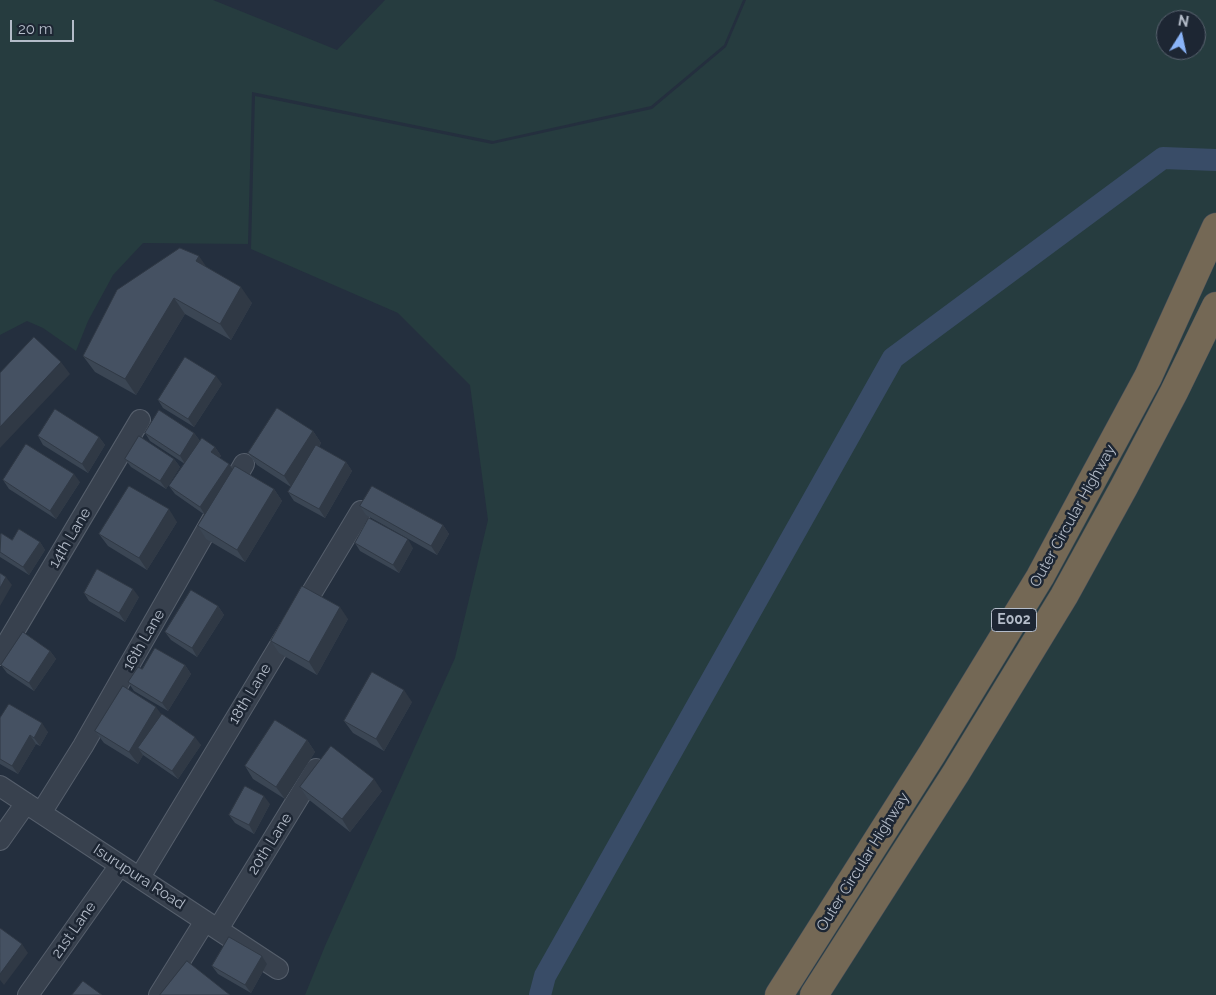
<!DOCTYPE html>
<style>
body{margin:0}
#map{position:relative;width:1216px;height:995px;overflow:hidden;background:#242f3e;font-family:Raleway,sans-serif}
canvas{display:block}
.north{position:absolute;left:1156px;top:10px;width:50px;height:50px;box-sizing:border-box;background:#1d2633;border:1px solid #59626f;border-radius:50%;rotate:10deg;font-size:14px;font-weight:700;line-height:20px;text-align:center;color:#b4bcc9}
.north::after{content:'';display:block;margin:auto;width:18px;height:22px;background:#8ab4f8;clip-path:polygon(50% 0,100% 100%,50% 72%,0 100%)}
.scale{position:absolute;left:10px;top:20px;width:64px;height:22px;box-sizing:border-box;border:2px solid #b4bcc9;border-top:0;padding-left:6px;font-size:15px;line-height:18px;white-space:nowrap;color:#b4bcc9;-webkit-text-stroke:4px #1d2633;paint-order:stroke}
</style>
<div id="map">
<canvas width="1216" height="995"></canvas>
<div class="north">N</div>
<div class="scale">20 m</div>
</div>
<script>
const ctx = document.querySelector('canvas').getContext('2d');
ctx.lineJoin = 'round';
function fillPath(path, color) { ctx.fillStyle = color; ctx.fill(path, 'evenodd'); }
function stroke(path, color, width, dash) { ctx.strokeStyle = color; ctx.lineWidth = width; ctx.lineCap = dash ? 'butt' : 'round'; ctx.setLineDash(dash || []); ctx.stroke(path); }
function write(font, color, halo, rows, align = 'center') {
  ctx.font = font + ' Raleway,sans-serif'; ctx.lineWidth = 5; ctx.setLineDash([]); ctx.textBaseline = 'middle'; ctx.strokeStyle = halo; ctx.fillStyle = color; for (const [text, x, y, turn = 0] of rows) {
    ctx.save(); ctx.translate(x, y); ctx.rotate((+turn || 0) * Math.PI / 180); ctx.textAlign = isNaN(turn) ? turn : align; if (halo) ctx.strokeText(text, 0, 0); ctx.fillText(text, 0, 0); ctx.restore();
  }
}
fillPath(new Path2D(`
 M0,0H213L337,50L385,0H743L724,45L651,106L493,141L252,92L248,244L143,243L113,275L88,321L76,351L43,328L27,321L0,335Z
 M746,0H1216V995H305L325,946L455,658L488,520L470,385L398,313L251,249L255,96L492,144L652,109L726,47ZM1166,20H1196V50H1166Z`), '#263c3f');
stroke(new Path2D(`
 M540,995L545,976L893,358L1163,158L1216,160`), '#394c67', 22);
const minor = new Path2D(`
 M0,655L140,420
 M0,786L278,969
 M41,813L83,746L244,464
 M0,840L26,803
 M140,877L361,511
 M218,929L316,769
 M28,995L120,865
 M159,995L205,921`);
const motorway = new Path2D(`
 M779,995L932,754L1040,577L1148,377L1216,227
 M814,995L956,773L1064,596L1124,487L1174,392L1216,306`);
stroke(minor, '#565f6c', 22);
stroke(motorway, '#434c59', 29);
stroke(minor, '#38414e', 20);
stroke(motorway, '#746855', 28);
fillPath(new Path2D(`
 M207,268L252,303L231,340L185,314L136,395L95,372L83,356Z
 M222,384L194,427L163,408L158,400Z
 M313,431L321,443L319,447L346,462L352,471L325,518L294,501L288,492L291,487L257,465L248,453Z
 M145,433H194L200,441L215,447L221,456L219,458L229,464L233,470L274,489L282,501L245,562L206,539L198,526L205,515L175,494L169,486L185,464L150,441Z
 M38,436L99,437L105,445L88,473L43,445Z
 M125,459H174L180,467L166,489L131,467Z
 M3,480L80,482L56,519L9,489Z
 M360,506L443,525L449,534L437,555L366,515Z
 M177,522L147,570L108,546L99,534Z
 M0,534L12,540L40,542L45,550L29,575L0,557Z
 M355,543L413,548L399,573L360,551Z
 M84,593L139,597L125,622L89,601Z
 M218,606L224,615L197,657L171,640L165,632Z
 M348,619L317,675L279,653L271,641Z
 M50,651L56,659L34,691L7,673L1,665Z
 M185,665L191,674L168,711L134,691L128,682L142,669Z
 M412,702L384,751L353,733L344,721Z
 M162,714L201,745L178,779L143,755L138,764L104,743L95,731Z
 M0,718L48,732L40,746L36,744L18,774L0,764Z
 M307,740L315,752L285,799L253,779L245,766Z
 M300,787L382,791L350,832L308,799Z
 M270,804L254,834L235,823L229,815Z
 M262,956L267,964L251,993L218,974L212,966Z`), '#3b4654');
fillPath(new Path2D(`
 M199,256L210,272L196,261Z
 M241,287L252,303L231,340L220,324Z
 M174,298L185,314L136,395L125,379Z
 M61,362L70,374L0,448V427Z
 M216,376L222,384L194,427L188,419Z
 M313,431L321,443L292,488L284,476Z
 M194,433L200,441L185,464L180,456Z
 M99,437L105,445L88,473L82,464Z
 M215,447L221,456L217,460L211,452Z
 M174,459L180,467L166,489L160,481Z
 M346,462L352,471L325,518L319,509Z
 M229,464L235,473L205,515L200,507Z
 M74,474L80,482L56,519L50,511Z
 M274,489L282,501L245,562L237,550Z
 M169,509L177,522L147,570L139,558Z
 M443,525L449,534L437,555L431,546Z
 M408,539L413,548L399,573L393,565Z
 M40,542L45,550L29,575L23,567Z
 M6,577L12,585L0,606V588Z
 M133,589L139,597L125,622L119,613Z
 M218,606L224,615L197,657L192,648Z
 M340,607L348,619L317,675L309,662Z
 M50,651L56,659L34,691L29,683Z
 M185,665L191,674L168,711L162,703Z
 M404,690L412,702L384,751L376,739Z
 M156,707L165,719L138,748L143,755L138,764L129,752Z
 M42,723L48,732L40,746L34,738Z
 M30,735L36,744L18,774L12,766Z
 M195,737L201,745L178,779L172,771Z
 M307,740L315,752L285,799L276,787Z
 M374,779L382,791L350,832L342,819Z
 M264,796L270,804L254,834L249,825Z
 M22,944L28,953L4,985L0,980V974Z
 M262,956L267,964L251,993L245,985Z`), '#303945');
const building = new Path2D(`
 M180,248L199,256L196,261L241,287L220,324L174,298L125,379L83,356L117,290Z
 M34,337L61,362L0,427V373Z
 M185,357L216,376L188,419L158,400Z
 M277,408L313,431L284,476L248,453Z
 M55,409L99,437L82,464L38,436Z
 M159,410L194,433L180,456L145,433Z
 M139,436L174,459L160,481L125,459Z
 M202,438L215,447L211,452L229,464L200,507L169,486Z
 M26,444L74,474L50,511L3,480Z
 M316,445L346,462L319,509L288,492Z
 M235,466L274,489L237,550L198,526Z
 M129,486L169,509L139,558L99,534Z
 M372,486L443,525L431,546L360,506Z
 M369,518L408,539L393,565L355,543Z
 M19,529L40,542L23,567L0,552L1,533L12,540Z
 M97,569L133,589L119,613L84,593Z
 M0,573L6,577L0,588Z
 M302,586L340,607L309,662L271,641Z
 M191,590L218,606L192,648L165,632Z
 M23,632L50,651L29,683L1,665Z
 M155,648L185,665L162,703L128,682L138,667L142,669Z
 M372,672L404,690L376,739L344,721Z
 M123,686L156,707L129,752L95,731Z
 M9,704L42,723L34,738L30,735L12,766L0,759V718Z
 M162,714L195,737L172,771L138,748Z
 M275,720L307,740L276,787L245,766Z
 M331,746L374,779L342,819L300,787Z
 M245,786L264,796L249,825L229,815Z
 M0,928L22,944L0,974Z
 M229,937L262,956L245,985L212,966Z
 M187,961L230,995H160Z
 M83,981L102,995H72Z`);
fillPath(building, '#455162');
stroke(building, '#303945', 1);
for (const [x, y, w] of [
 [1014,620,45]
]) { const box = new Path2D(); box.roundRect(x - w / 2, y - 11.5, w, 23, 4); ctx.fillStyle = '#1d2633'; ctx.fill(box); stroke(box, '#b4bcc9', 1); }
write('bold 14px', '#b4bcc9', null, [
 ["E002",1014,620]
]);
write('15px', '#b4bcc9', '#1d2633', [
 ["Outer Circular Highway",1073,516,-61],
 ["14th Lane",70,538,-59],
 ["16th Lane",144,640,-60],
 ["18th Lane",250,694,-59],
 ["20th Lane",270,844,-58],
 ["Outer Circular Highway",863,862,-58],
 ["Isurupura Road",139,877,33],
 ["21st Lane",74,930,-55]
]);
</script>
